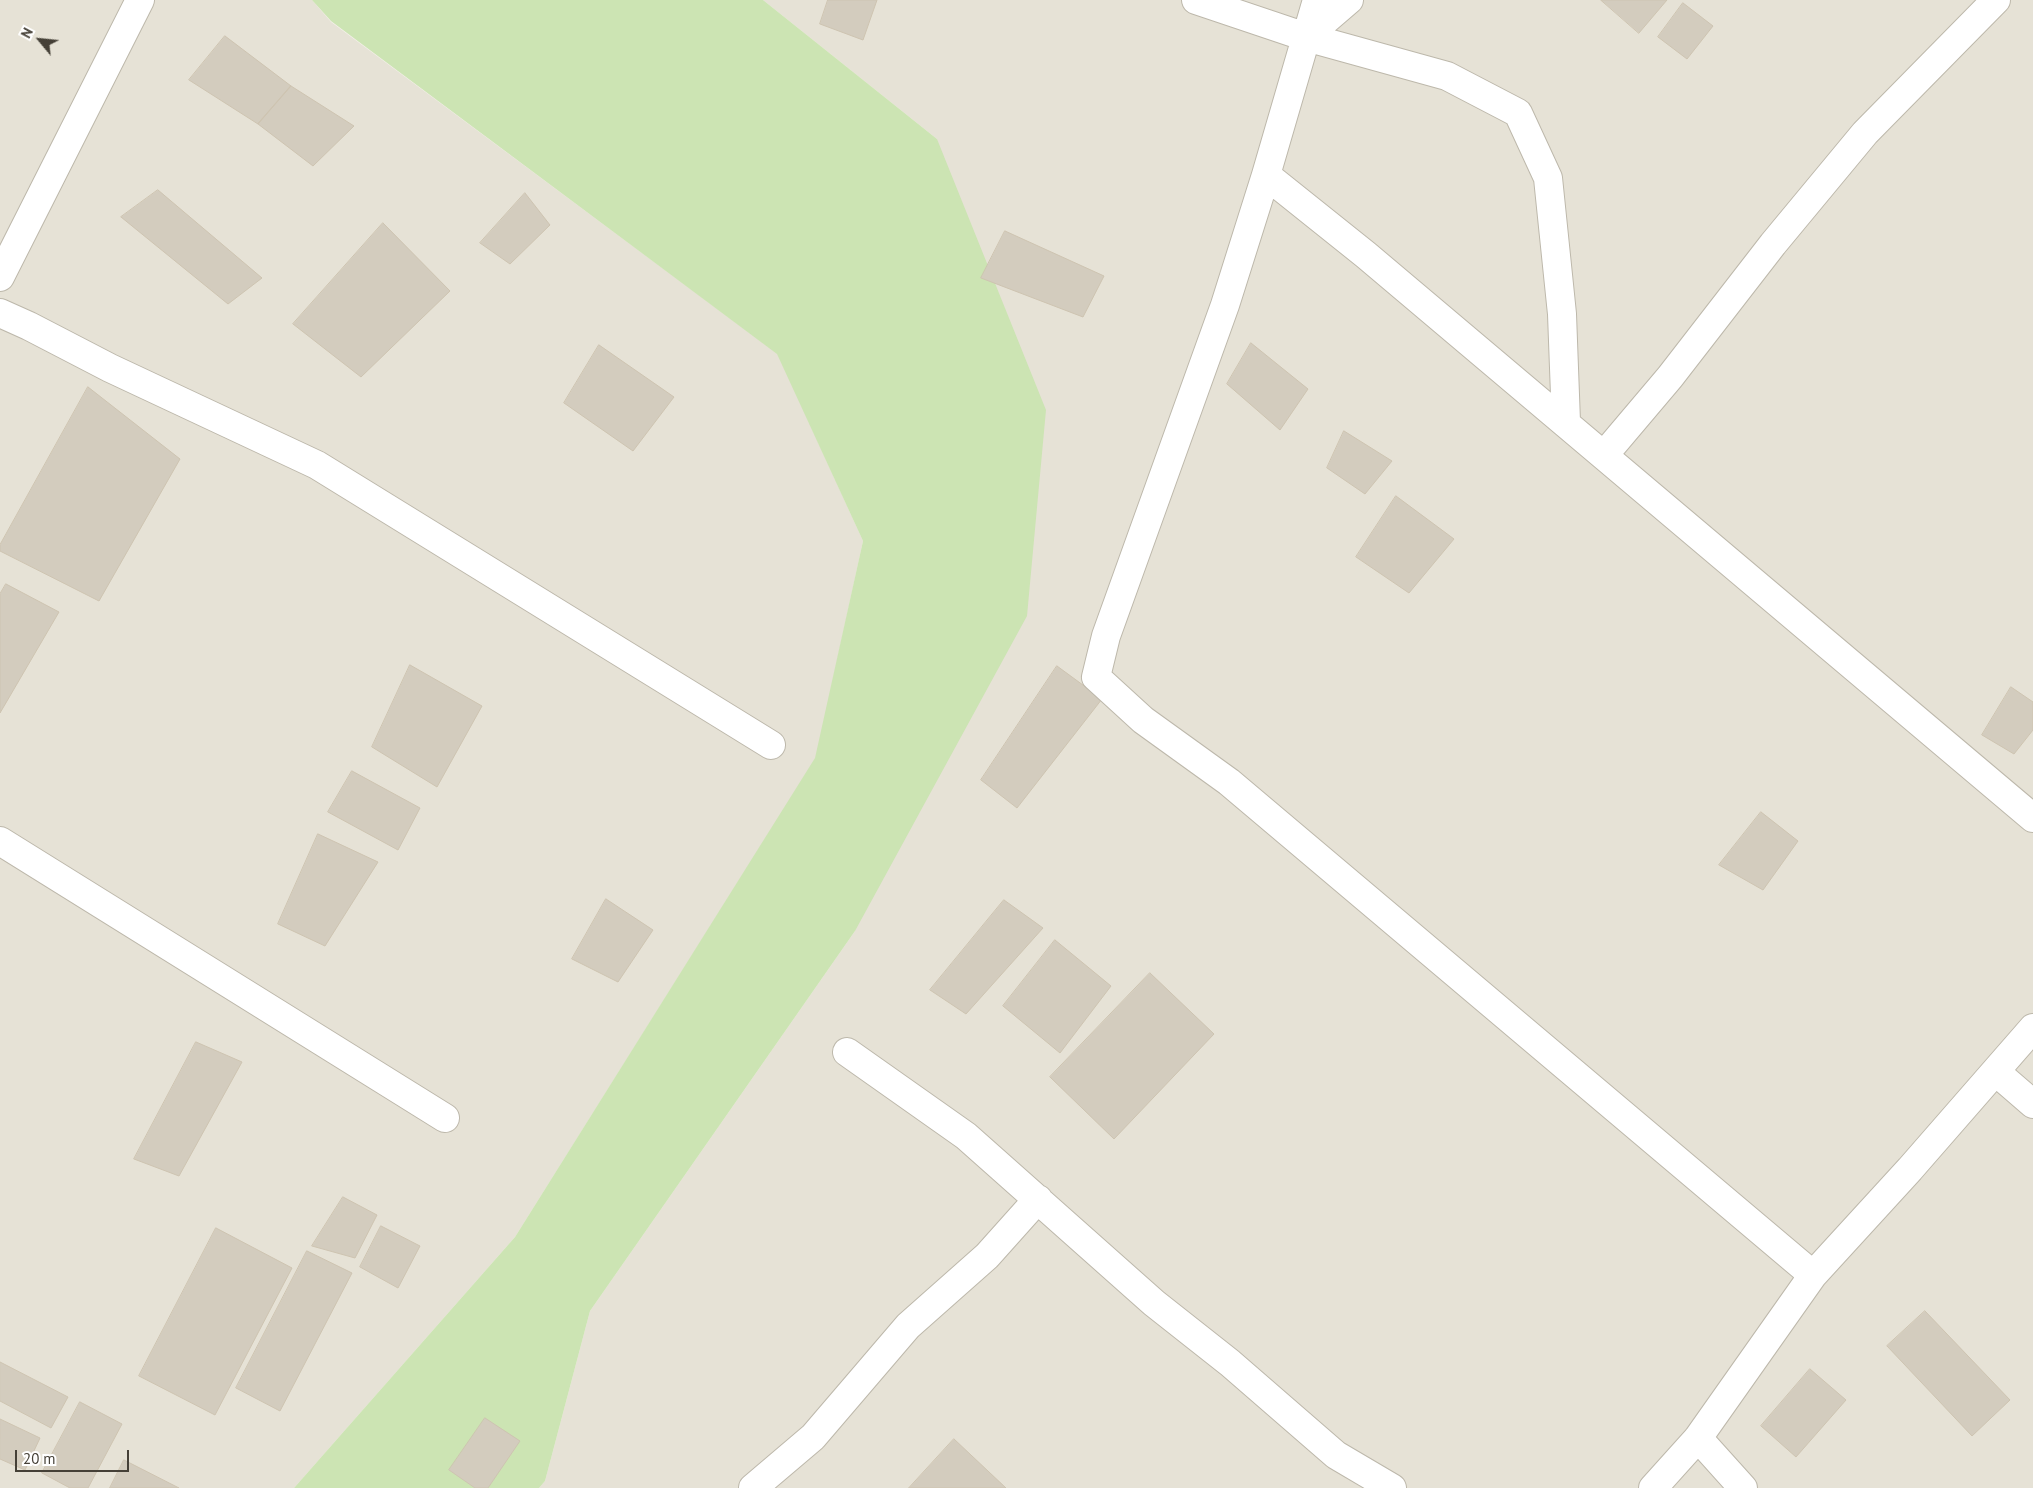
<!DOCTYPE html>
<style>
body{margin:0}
#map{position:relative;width:2033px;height:1488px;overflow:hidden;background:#f3f0e8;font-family:"PT Sans",sans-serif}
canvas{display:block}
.north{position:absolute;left:15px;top:15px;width:50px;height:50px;-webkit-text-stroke:4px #fff;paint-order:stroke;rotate:298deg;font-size:14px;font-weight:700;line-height:20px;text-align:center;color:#454037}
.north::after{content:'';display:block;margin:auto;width:18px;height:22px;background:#454037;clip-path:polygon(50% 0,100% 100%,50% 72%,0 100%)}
.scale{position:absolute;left:15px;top:1450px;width:114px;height:22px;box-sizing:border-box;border:2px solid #454037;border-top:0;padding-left:6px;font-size:15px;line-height:18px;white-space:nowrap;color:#454037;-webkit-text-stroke:4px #fff;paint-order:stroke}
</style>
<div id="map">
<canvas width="2033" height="1488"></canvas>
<div class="north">N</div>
<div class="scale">20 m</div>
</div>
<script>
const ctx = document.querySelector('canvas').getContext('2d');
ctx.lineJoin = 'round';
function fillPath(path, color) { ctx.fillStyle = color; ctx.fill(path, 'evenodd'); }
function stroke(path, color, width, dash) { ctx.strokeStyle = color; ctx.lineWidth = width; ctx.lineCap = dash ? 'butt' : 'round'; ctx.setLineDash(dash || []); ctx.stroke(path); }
fillPath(new Path2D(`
 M0,0H312L331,22L778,354L863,541L816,758L515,1237L294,1488H0Z
 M763,0H2033V1488H539L545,1481L590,1311L855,931L937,139Z`), '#e6e2d6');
fillPath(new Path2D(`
 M312,0H763L937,139L1046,410L1027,616L855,931L590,1311L545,1481L539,1488H294L515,1237L815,758L863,541L777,354L331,21Z`), '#cce4b3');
const building = new Path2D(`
 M828,0H877L863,40L820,24Z
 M1601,0H1667L1639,33Z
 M1683,3L1713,26L1687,59L1658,37Z
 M225,36L291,86L258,124L189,80Z
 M291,86L354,126L313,166L258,124Z
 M158,190L262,278L228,304L121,217Z
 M525,193L550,225L510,264L480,243Z
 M383,223L450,291L361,377L293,324Z
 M1005,231L1104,276L1083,317L981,278Z
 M1251,343L1308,389L1280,430L1227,384Z
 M599,345L674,397L633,451L564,403Z
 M88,387L180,459L99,601L0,551V545Z
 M1344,431L1392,461L1365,494L1327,468Z
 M1396,496L1454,539L1409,593L1356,557Z
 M6,584L59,612L0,713V594Z
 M410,665L482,706L437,787L372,747Z
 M1057,666L1102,699L1017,808L981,780Z
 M2011,687L2033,702V730L2014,754L1982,735Z
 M352,771L420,808L398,850L328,812Z
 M1761,812L1798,841L1763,890L1719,865Z
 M318,834L378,862L325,946L278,924Z
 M606,899L653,930L618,982L572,959Z
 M1004,900L1043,928L966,1014L930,990Z
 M1055,940L1111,986L1060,1053L1003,1006Z
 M1150,973L1214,1034L1114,1139L1050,1077Z
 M196,1042L242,1062L179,1176L134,1159Z
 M343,1197L377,1215L355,1258L312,1246Z
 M381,1226L420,1246L398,1288L360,1267Z
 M216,1228L292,1268L215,1415L139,1376Z
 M307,1251L352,1273L280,1411L236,1388Z
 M1925,1311L2010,1400L1972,1436L1887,1346Z
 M0,1362L68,1397L51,1428L0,1401Z
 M1810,1369L1846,1400L1796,1457L1761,1426Z
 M80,1402L122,1424L88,1488H70L42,1473Z
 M485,1418L520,1441L488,1488H475L449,1470Z
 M0,1419L40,1438L25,1470L0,1459Z
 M954,1439L1006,1488H909Z
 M124,1460L179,1488H110Z`);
fillPath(building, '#d3ccbe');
stroke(building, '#cec4b1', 1);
const street = new Path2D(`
 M1196,0L1306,37L1447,76L1518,113L1548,178L1562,314L1566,422
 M1317,0L1266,175L1225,305L1106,636L1096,677L1143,720L1229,782L1813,1275
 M1306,37L1349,0
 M1266,175L1366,255L2033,818
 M0,277L140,0
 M0,313L29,326L110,368L317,465L771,745
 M1604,455L1670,377L1773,244L1865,133L1996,0
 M0,841L445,1118
 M847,1052L966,1136L1154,1303L1230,1363L1336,1455L1392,1488
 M1996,1072L2033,1104
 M1698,1438L1743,1488
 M753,1488L813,1437L908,1326L987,1256L1038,1199
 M1653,1488L1698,1438L1813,1275L1910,1169L2033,1028`);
stroke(street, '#bdb8ab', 30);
stroke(street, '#fff', 28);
</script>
